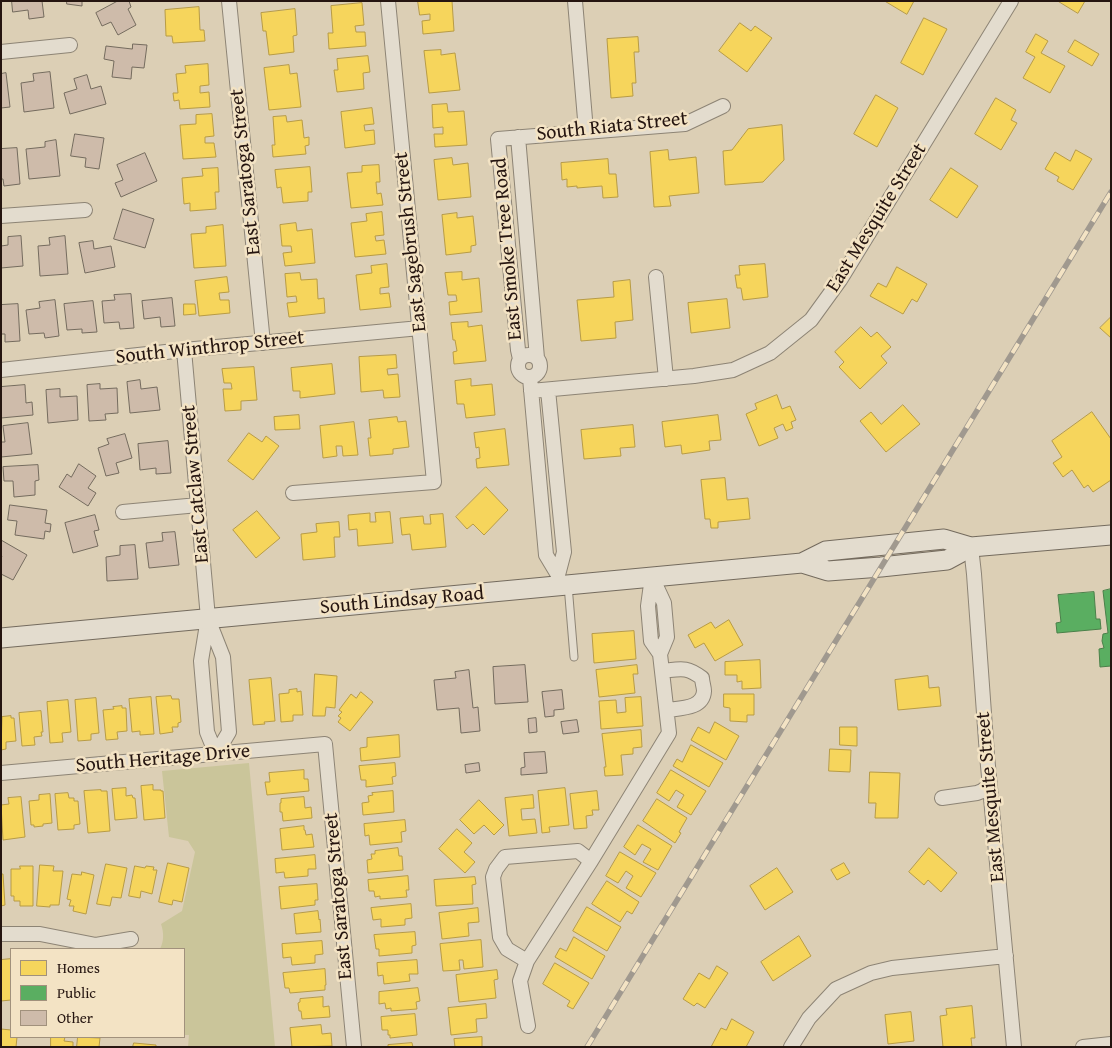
<!DOCTYPE html>
<style>
body{margin:0}
#map{position:relative;width:1112px;height:1048px;overflow:hidden;background:#dccfb5;font-family:"Gentium Book Plus",serif}
canvas{display:block}
.frame{position:absolute;inset:0;border:2px solid #251510;pointer-events:none}
.legend{position:absolute;left:10px;top:948px;width:175px;height:90px;box-sizing:border-box;background:#f3e3c4;border:1px solid #a1917c;margin:0;padding:6px 9px;list-style:none;font-size:15px;color:#251510}
.legend li{display:flex;align-items:center;gap:10px;height:25px}
.legend b{width:25px;border:1px solid #a1917c}
</style>
<div id="map">
<canvas width="1112" height="1048"></canvas>
<div class="frame"></div>
<ul class="legend">
<li><b style="height:14px;background:#f6d55c"></b>Homes</li>
<li><b style="height:14px;background:#5aae61"></b>Public</li>
<li><b style="height:14px;background:#cebbaa"></b>Other</li>
</ul>
</div>
<script>
const ctx = document.querySelector('canvas').getContext('2d');
ctx.lineJoin = 'round';
function fillPath(path, color) { ctx.fillStyle = color; ctx.fill(path, 'evenodd'); }
function stroke(path, color, width, dash) { ctx.strokeStyle = color; ctx.lineWidth = width; ctx.lineCap = dash ? 'butt' : 'round'; ctx.setLineDash(dash || []); ctx.stroke(path); }
function write(font, color, halo, rows, align = 'center') {
  ctx.font = font + ' "Gentium Book Plus",serif'; ctx.lineWidth = 5; ctx.setLineDash([]); ctx.textBaseline = 'middle'; ctx.strokeStyle = halo; ctx.fillStyle = color; for (const [text, x, y, turn = 0] of rows) {
    ctx.save(); ctx.translate(x, y); ctx.rotate((+turn || 0) * Math.PI / 180); ctx.textAlign = isNaN(turn) ? turn : align; if (halo) ctx.strokeText(text, 0, 0); ctx.fillText(text, 0, 0); ctx.restore();
  }
}
fillPath(new Path2D(`
 M249,763L275,1047H188L189,1035H184V949H160C164,941 164,933 161,924L182,911L195,852L188,841L169,837L162,771Z`), '#cac59a');
const homes = new Path2D(`
 M418,1H452L454,31L423,34L422,21L430,20V14L420,15Z
 M885,1H914L907,14Z
 M1058,1H1085L1078,13Z
 M362,3L364,25L355,26L356,32H365L366,46L329,49L328,33H333L331,6Z
 M199,7L200,30H204L205,41L173,43L172,36H166L165,10Z
 M295,9L297,35L293,36L294,52L269,55L266,31H263L261,13Z
 M924,18L947,29L923,75L901,63Z
 M740,23L751,31L755,26L772,38L747,72L719,51Z
 M1036,34L1048,41L1041,53L1065,66L1050,93L1023,78L1035,57L1026,52Z
 M638,37L639,52H634L636,83H632L633,96L611,98L607,39Z
 M1075,40L1099,54L1092,66L1068,52Z
 M441,50V55L455,53L460,90L429,93L424,51Z
 M368,56L370,72L363,73L364,89L337,92L334,70H338L337,59Z
 M208,64L209,85L200,86V93L209,92L210,107L180,109L179,100L174,101L173,93H178L176,74L186,73L185,66Z
 M289,65L290,74L297,73L301,107L269,110L264,68Z
 M876,95L898,108L877,147L854,134Z
 M996,98L1016,110L1011,120L1017,123L1001,150L975,134Z
 M447,104L448,112L464,111L467,145L435,147L434,134H443V127L433,128L432,105Z
 M372,108L374,124L364,125L365,131L374,130L375,144L345,148L341,112Z
 M212,114L214,136L205,137V143H214L216,157L183,159L180,125L196,124V115Z
 M286,116L287,122L302,120L304,138L309,137V145L305,146L306,154L273,157L272,145H275L273,117Z
 M782,125L784,160L763,182L725,185L723,151L732,150L748,129Z
 M668,150L669,160L696,157L699,193L669,196L671,206L654,207L650,152Z
 M1076,150L1092,159L1073,190L1057,181L1059,177L1045,169L1055,152L1070,161Z
 M452,158L453,165L468,163L471,197L438,200L434,160Z
 M608,159L609,174H616L618,197L603,198L602,186L577,188V186L567,187V179L562,180L561,163Z
 M379,165L380,182H376L377,194L381,193L383,205L351,208L347,173L362,172V166Z
 M310,167L312,192H308V201L283,203L281,187L277,188L275,170Z
 M218,168L219,192H215L216,209L190,211V203L184,204L182,178L203,176L202,169Z
 M951,168L978,186L957,218L930,200Z
 M382,212L384,235L375,236L376,241L384,240L386,254L355,257L351,223L367,221L366,214Z
 M457,213V218L473,216L476,245L471,246V252L446,255L442,215Z
 M296,223L297,231L312,229L315,263L285,266L283,253L292,252L291,246H282L280,225Z
 M223,225L226,266L194,268L191,234L206,233V227Z
 M387,264L389,287L380,288V294L389,293L391,307L360,310L356,275L372,273L371,266Z
 M765,264L768,297L743,300L741,288H737L735,275H740L739,266Z
 M897,267L927,284L917,302L912,299L903,314L870,296L878,283L886,287Z
 M462,272V280L479,278L482,312L450,315L449,302L457,301L456,295H448L445,273Z
 M300,273L301,280L317,279L318,299L324,298L325,313L289,317L287,303L297,302L296,296L287,297L285,274Z
 M227,277L229,292L219,293L220,300H229L230,313L199,316L195,281Z
 M630,280L633,320L615,322L616,338L581,341L577,300L614,297L613,282Z
 M727,299L730,328L691,333L688,303Z
 M184,304H195L196,314L184,315Z
 M1111,317V338L1100,328Z
 M468,322V327L482,325L486,361L454,364L453,352L457,351L455,340H453L451,323Z
 M861,327L871,337L877,332L891,347L881,356L887,363L860,389L839,367L844,362L835,352Z
 M396,355L397,368L387,369L388,375L398,374L400,397L384,398L383,390L361,392L359,357Z
 M332,364L335,394L300,398V391H293L291,368Z
 M254,367L257,400L241,401V410L225,411L223,389H232L231,383H224L222,369Z
 M471,379V386L492,384L495,415L466,418L464,404H457L455,381Z
 M777,395L782,409L790,406L796,420L791,422L793,428L786,431L783,424L774,428L778,438L759,446L746,414L757,409L755,404Z
 M903,405L920,424L886,452L860,421L871,412L881,424Z
 M1092,412L1111,439V480L1093,492L1088,485L1084,488L1072,470L1063,477L1053,463L1062,457L1052,441Z
 M299,415L300,429L275,430L274,417Z
 M718,415L721,440L709,441L710,450L682,454L681,445L665,447L662,422Z
 M397,417L398,422L406,421L409,447L393,449V454L370,456L368,438H371L369,420Z
 M354,422L358,455L343,456L342,446H336L337,456L323,458L320,426Z
 M633,425L635,447L620,448L621,456L584,459L581,430Z
 M505,429L509,465L477,468L476,459L480,458L479,447L476,448L474,433Z
 M249,433L262,442L266,436L279,446L253,480L228,461Z
 M725,478L727,500L748,498L750,519L718,522V528H711L710,519H705L701,480Z
 M486,487L508,510L484,535L473,524L467,529L456,517Z
 M257,511L280,538L256,558L233,530Z
 M390,512L393,543L358,546L357,529L349,530L348,515L370,513V522H376L375,513Z
 M443,514L446,547L412,550L410,534L402,535L400,518L423,516L424,524H431L430,515Z
 M339,522L340,537H334L335,557L303,560L301,534L317,532L316,524Z
 M729,620L743,645L715,661L704,643L695,648L688,635L711,622L715,628Z
 M634,631L636,659L594,663L592,634Z
 M760,660L761,688L742,689V681L737,682V675H725V662Z
 M637,665L638,674H633L635,693L599,697L596,670Z
 M315,674L337,676L335,708L326,707L325,716H313Z
 M928,676L929,688L939,687L941,706L898,710L895,680Z
 M271,678L275,721L264,722L265,724L253,725L249,680Z
 M297,689V692L301,691L303,715H293V721L281,722L279,694L289,693V690Z
 M361,692L373,702L350,731L338,722L341,718L338,716L342,712L339,710L351,694L356,698Z
 M724,694H754V715H747V722L730,721V708L724,707Z
 M171,696L172,699H179L181,722L178,723V727H172L173,732L160,734L156,697Z
 M151,697L154,734L140,735V731L132,732L129,699Z
 M641,697L643,726L601,729L599,701L616,700L617,713L626,712L625,698Z
 M96,698L99,733L91,734V740L78,741L75,700Z
 M68,700L71,732L62,733L63,742L50,743L47,702Z
 M122,706V708H126L127,731L117,732L118,739L106,740L103,710L114,709L113,707Z
 M41,711L43,732H41L42,736L34,737L35,745L22,746L19,713Z
 M11,716V718H14L16,741L6,742V749L1,750L2,717Z
 M715,722L739,736L726,760L691,740L698,727L709,733Z
 M840,727H857V746L840,745Z
 M641,730L642,747L633,748V754L621,755L623,775L605,776L604,767H606L602,734Z
 M399,735L400,757L361,761L360,748L367,747V738Z
 M691,745L723,763L709,787L673,766L677,759L682,762Z
 M830,749L851,750L850,772L829,771Z
 M395,763L396,776L392,777L393,784L366,787V780H361L359,766Z
 M304,770V779H308L309,791L267,795L265,782H270L269,773Z
 M671,770L706,791L691,815L677,807L684,795L676,790L669,801L657,793Z
 M870,772L900,773L898,818H875L876,803H869Z
 M153,785V790H161V791H163L165,818L144,820L141,786Z
 M126,788V796L132,795L133,798H135L137,818L115,820L112,789Z
 M565,788L569,825L549,827L550,832L542,833L538,791Z
 M101,790V791H107L110,831L88,833L84,791Z
 M393,791L394,812L363,815L362,803L369,802L368,796L373,795L372,793Z
 M597,791L599,810H592L593,815L586,816L587,828L574,829L570,794Z
 M68,793L69,798H74V801H78L80,824L74,825V829L58,830L55,794Z
 M50,794L52,823L43,824V826L34,827V825H31L29,801L39,800V795Z
 M533,795L534,808L521,809L522,820L535,819L537,833L509,836L505,798Z
 M21,797L25,837L3,840L1,805L9,804L8,798Z
 M304,797L305,808L311,807L312,818L283,821L282,812H280V803H281V799Z
 M657,799L687,818L679,832L681,833L675,843L643,821Z
 M479,800L504,825L494,835L484,825L474,834L460,820Z
 M405,820L406,831L401,832L402,842L370,845L369,835L365,836L364,824Z
 M638,825L672,846L658,870L643,862L651,849L642,844L635,855L624,847Z
 M304,826V830H305L306,835L312,834L314,847L282,850L280,829Z
 M457,829L472,843L464,852L475,862L465,873L439,849Z
 M398,848L399,856H402L403,870L368,873L367,860L372,859L371,854H375V851Z
 M929,848L957,873L941,892L928,880L924,885L909,872Z
 M620,852L656,873L641,897L626,888L633,876L626,871L618,883L606,876Z
 M315,855L316,869H308V876L285,878L284,872L276,873L275,859Z
 M168,863L189,868L182,902L173,900L172,905L159,902Z
 M844,863L850,873L837,880L831,870Z
 M106,864L127,868L121,898L112,897L110,906L97,904Z
 M40,865L54,866L53,871H63L59,905H50V907L37,906Z
 M20,866H33V906H20V901H14V896H11V869H20Z
 M135,866L145,868L146,866L154,867L153,870H157L152,894L141,891L140,898L129,896Z
 M777,868L793,892L765,910L750,886Z
 M82,872L94,875L86,914L73,911L74,906H69L71,900L67,899L72,874L81,875Z
 M1,874H3L5,905L1,906Z
 M408,876L409,890H406L407,897L380,899V896L375,897L374,891H369L368,880Z
 M475,877L476,884L472,885L473,904L436,906L434,880Z
 M607,881L639,902L632,914L627,911L620,922L592,904Z
 M317,884L318,900H315V905L281,909L279,887Z
 M411,904L412,918L405,919V925L381,927V919L373,920L371,908Z
 M587,907L621,927L607,951L573,931Z
 M478,908L479,922L468,923L469,936L442,939L439,913Z
 M318,911L319,920L320,919L321,932L296,934L294,914Z
 M415,932L416,945L412,946V953L379,956V949H376L374,935Z
 M799,936L811,956L773,981L761,962Z
 M574,937L605,956L592,979L555,957L560,948L566,951Z
 M481,940L483,967L464,969L463,960H459L460,970L443,971L440,944Z
 M322,941L323,954L315,955V963L292,965L291,957L283,958L282,944Z
 M11,959V1000L1,1001V960Z
 M417,960L418,974H409L410,981L384,984L383,975L378,976L377,963Z
 M555,963L589,983L573,1009L567,1006L570,1001L543,984Z
 M717,966L728,973L705,1008L697,1003L694,1006L683,999L699,973L709,979Z
 M325,969L326,985H325V990L290,993L289,988H285L283,973Z
 M497,970L498,979L494,980L496,998L459,1002L456,975Z
 M418,988L420,1001L416,1002L417,1009L391,1011V1008L386,1009L385,1003L379,1004V992Z
 M323,997V1007L329,1006L330,1017L302,1019L301,1011H299L298,1003L300,1002V999Z
 M486,1004L487,1018L476,1019L477,1032L451,1035L448,1008Z
 M972,1006L975,1038H971L972,1047H943L940,1016L947,1015L946,1009Z
 M911,1012L914,1041L888,1044L885,1015Z
 M415,1014L417,1035L390,1038V1035H388V1030H382L381,1017Z
 M732,1019L754,1032L746,1047H711L721,1028L726,1030Z
 M321,1025L322,1034L331,1033L332,1046L292,1047L290,1028Z
 M1,1029L11,1030V1037H17L16,1047H1Z
 M51,1037H65L64,1041L73,1042V1047H51Z
 M78,1037L100,1038L99,1047H77Z
 M482,1037V1047H455L454,1039Z
 M134,1043L156,1045V1047H133Z
 M412,1043L413,1047H388V1045Z`);
fillPath(homes, '#f6d55c');
stroke(homes, '#b79b45', 1);
const public = new Path2D(`
 M1111,589V666L1100,667L1099,649L1104,648L1102,641L1103,634L1108,633L1103,591Z
 M1094,592L1096,619H1100L1101,629L1057,633L1056,623L1061,622L1058,595Z`);
fillPath(public, '#5aae61');
stroke(public, '#4a8049', 1);
const building = new Path2D(`
 M12,1H42L44,17L29,19L28,10L13,12Z
 M67,1H82V6L67,4Z
 M118,1H129L131,7L128,9L136,25L118,35L111,22L102,26L96,13Z
 M133,44L147,45L144,68L132,67L131,79L112,77L114,61L104,59L106,46L132,49Z
 M50,72L54,108L24,112L21,83L34,81L33,74Z
 M6,73L10,107L1,108V74Z
 M87,75L91,89L101,86L106,104L70,114L64,93L77,89L74,79Z
 M75,134L104,138L99,169L85,167L86,158L71,156Z
 M56,140L60,176L29,179L26,149L45,147V142Z
 M17,148L20,184L4,186L3,179H1V149Z
 M145,153L157,181L121,197L115,183L123,180L117,165Z
 M123,209L154,219L145,248L114,239Z
 M21,236L23,266L1,268V246L8,245V237Z
 M65,236L68,274L40,276L38,246L50,245L49,238Z
 M93,241L94,249L111,246L115,267L85,273L79,243Z
 M131,294L134,328L120,329L119,322L104,323L102,301L115,300L114,295Z
 M172,298L175,326L161,327L160,317L144,319L142,301Z
 M55,300L59,336L45,338L44,333L29,334L26,310L40,308L39,302Z
 M93,301L97,332L82,333V329L67,330L64,304Z
 M18,304L20,341L5,342V334H1V305Z
 M140,380L141,389L157,387L160,410L130,413L127,382Z
 M100,384V389L117,388L118,413L105,414L106,420L89,421L87,385Z
 M25,385L26,403L32,402L33,415L1,418V387Z
 M60,389V397L77,396L78,420L48,423L46,390Z
 M28,423L32,454L1,457V442H5L3,426Z
 M125,434L132,458L116,463L119,473L106,476L98,448L109,444L107,439Z
 M168,441L171,473L156,474V468L140,470L138,444Z
 M79,464L96,476L88,488L96,493L88,506L59,487L67,474L71,477Z
 M38,465L39,480L35,481V495L14,497L13,481H4L3,467Z
 M10,505L47,510L45,523L51,524L50,532L45,531L44,539L15,535L17,521L8,520Z
 M95,515L99,530L94,531L98,546L73,553L65,523Z
 M175,532L179,565L149,568L146,543L163,541L162,533Z
 M1,540L27,555L13,580L1,574V558L2,556H1Z
 M135,545L138,579L107,581L106,557L120,555V546Z
 M525,665L528,702L495,704L493,667Z
 M469,670L473,708L478,707L480,731L461,733L459,708L437,710L434,680L456,678L455,672Z
 M562,690L564,709L554,710V716L545,717L542,692Z
 M536,718L537,732L529,733L528,719Z
 M577,720L579,732L563,734L561,722Z
 M545,752L547,773L521,775V768L525,767L524,753Z
 M479,763L480,771L466,773L465,765Z`);
fillPath(building, '#cebbaa');
stroke(building, '#746b5e', 1);
const lane = new Path2D(`
 M568,585L574,657`);
const street = new Path2D(`
 M229,1L263,343
 M575,1L586,131
 M1,52L70,45
 M518,137L537,358
 M1,216L85,210
 M656,277L666,379
 M184,350L208,618L201,661L207,732L216,754
 M518 366a11 11 0 1 1 22 0a11 11 0 1 1-22 0Z
 M520,359L518,350L498,139L685,124L723,106
 M1,370L184,350L420,328
 M530,378L546,555L558,575
 M548,390L564,552L558,575V580
 M531,391L694,376L733,370L770,353L811,320L840,280L1011,1
 M293,493L434,482L388,1
 M123,512L198,505
 M971,547L974,574L987,755L1014,1047
 M652,577L664,603L667,637L660,654
 M208,619L223,657L229,732L216,754
 M662,671C681,669 686,666 702,678C702,682 704,687 704,691C703,709 680,708 667,710
 M1,773L325,744L354,1047
 M942,798L977,793L982,791L990,785
 M1,934H40L96,945L131,939
 M527,961L507,949L500,937L493,877L496,869L505,857L578,851L591,861
 M528,1026L520,981L527,961L591,861L669,733L660,654L651,641L648,606L652,577
 M791,1047L809,1018L836,989L871,973L892,968L1006,956
 M1083,1047L1111,1044`);
const secondary = new Path2D(`
 M802,563L828,571L881,567L947,560L971,547
 M1,638L802,563L826,551L944,539L971,547L1111,535`);
stroke(lane, '#8d8475', 9);
stroke(street, '#8d8475', 16);
stroke(secondary, '#746b5e', 21);
stroke(lane, '#e3dcce', 7);
stroke(street, '#e3dcce', 14);
stroke(secondary, '#e3dcce', 19);
const rail = new Path2D(`
 M587,1047L1111,192`);
stroke(rail, '#a0998f', 5.5);
stroke(rail, '#f3e3c4', 4, [11]);
write('20px', '#251510', '#f3e3c4', [
 ["South Riata Street",612,127,-6],
 ["East Saratoga Street",246,172,-96],
 ["East Mesquite Street",877,218,-58],
 ["East Sagebrush Street",411,242,-96],
 ["East Smoke Tree Road",508,249,-95],
 ["South Winthrop Street",210,348,-6],
 ["East Catclaw Street",196,484,-95],
 ["South Lindsay Road",402,601,-5],
 ["South Heritage Drive",163,759,-5],
 ["East Mesquite Street",991,797,-95],
 ["East Saratoga Street",339,896,-95]
]);
</script>
